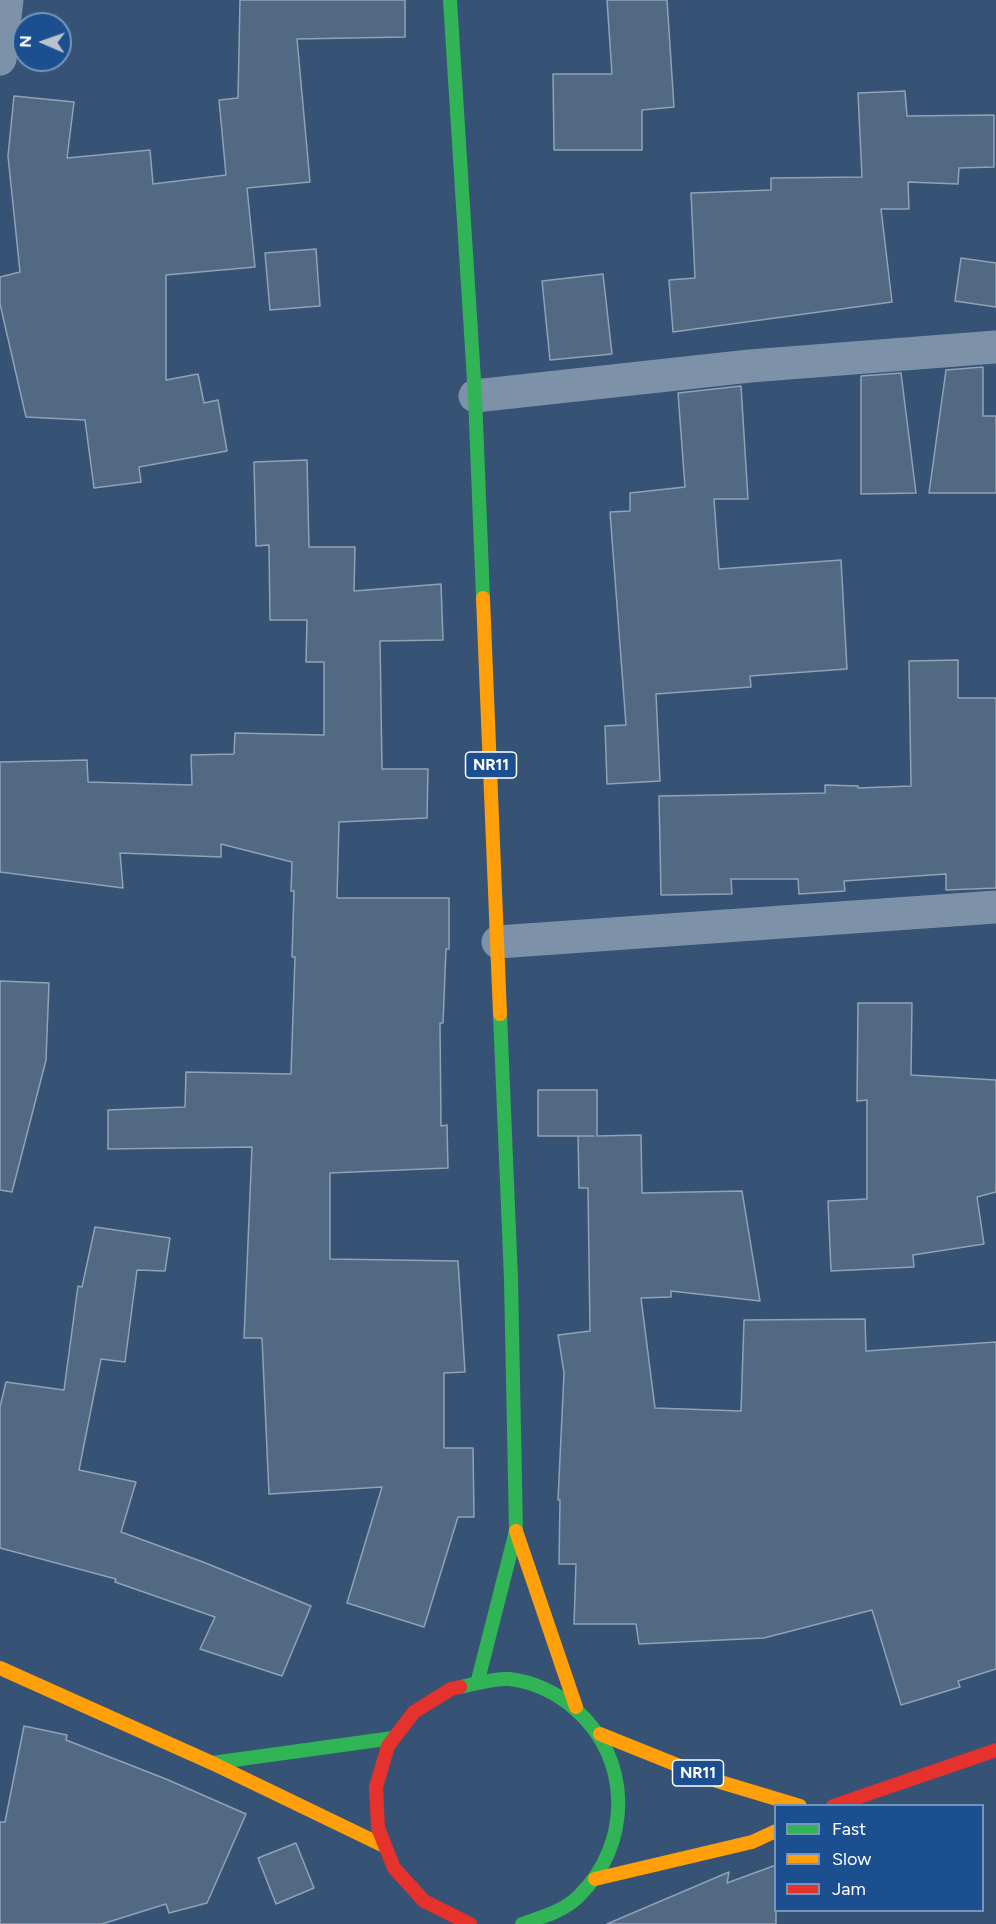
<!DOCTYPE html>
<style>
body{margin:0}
#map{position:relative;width:996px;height:1924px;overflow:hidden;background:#365274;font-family:Figtree,sans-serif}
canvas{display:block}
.legend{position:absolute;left:774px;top:1804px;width:210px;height:108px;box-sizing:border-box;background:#1b4f8f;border:2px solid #7695bc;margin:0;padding:8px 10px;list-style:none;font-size:18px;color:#fff}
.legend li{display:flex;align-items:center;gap:12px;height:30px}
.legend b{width:30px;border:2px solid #7695bc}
.north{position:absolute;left:12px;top:12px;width:60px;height:60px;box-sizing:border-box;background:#1b4f8f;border:2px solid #7695bc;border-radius:50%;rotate:272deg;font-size:16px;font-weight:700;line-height:24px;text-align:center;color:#fff}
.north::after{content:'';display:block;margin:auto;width:21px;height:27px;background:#b9c2ce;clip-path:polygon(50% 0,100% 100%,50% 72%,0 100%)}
</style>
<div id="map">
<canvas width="996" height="1924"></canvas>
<ul class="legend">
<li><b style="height:8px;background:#30b455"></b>Fast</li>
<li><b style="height:8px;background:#ff9f0a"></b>Slow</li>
<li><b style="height:8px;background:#e5322d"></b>Jam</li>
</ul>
<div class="north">N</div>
</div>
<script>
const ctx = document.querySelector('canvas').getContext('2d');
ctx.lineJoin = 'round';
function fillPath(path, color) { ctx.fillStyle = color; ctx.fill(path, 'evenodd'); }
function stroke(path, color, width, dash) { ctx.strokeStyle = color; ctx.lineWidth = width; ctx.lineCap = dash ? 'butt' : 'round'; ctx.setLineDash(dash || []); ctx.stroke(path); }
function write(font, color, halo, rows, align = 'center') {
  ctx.font = font + ' Figtree,sans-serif'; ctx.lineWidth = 4.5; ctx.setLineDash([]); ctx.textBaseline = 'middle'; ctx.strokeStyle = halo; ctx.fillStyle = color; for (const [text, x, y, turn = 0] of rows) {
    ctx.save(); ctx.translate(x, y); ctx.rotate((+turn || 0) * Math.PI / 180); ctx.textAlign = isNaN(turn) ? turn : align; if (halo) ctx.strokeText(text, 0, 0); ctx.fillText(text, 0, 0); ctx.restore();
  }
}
const building = new Path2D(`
 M240,0H405V37L297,39L310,182L247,188L255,267L166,275V380L198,374L204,403L218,400L227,451L139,467L141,482L94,488L85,420L26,417L0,304V277L20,272L8,156L14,96L74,102L67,158L150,150L153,184L226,175L219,100L238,98Z
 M607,0H667L674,107L642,110V150H554L553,74H612Z
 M905,91L907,116L994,115V167L959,168L958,184L908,182L909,209H881L892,302L673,332L669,280L695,278L691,193L771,190V178L862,177L858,93Z
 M316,249L320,306L270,310L265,253Z
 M961,258L996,263V307L955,301Z
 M603,274L612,354L550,360L542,281Z
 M983,367V416H996V493H929L946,370Z
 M901,373L916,493L861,494V376Z
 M741,386L748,499H714L719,569L841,560L847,669L750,676L751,687L656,694L660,781L607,784L605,726L626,725L610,512L630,511V493L685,487L678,393Z
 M307,460L309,547H355L354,591L441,584L443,640L380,641L382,769H428L427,818L339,822L337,898H449V949H446L443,1023H440L441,1126L447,1125L448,1168L330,1173V1259L458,1261L465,1372L444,1373V1448H473L474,1517H458L424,1627L347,1603L382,1487L269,1494L262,1338H244L252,1147L108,1149V1110L185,1107L186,1072L291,1074L295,957H292L294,891H291L292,862L221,844V857L120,853L123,888L0,872V762L87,760L88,782L192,785L191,755L234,754L235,733L324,735V662H306L307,620H270L269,545L256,546L254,462Z
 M958,660V698H996V888L946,890V874L844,881L845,891L799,894L798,879H731L732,894L661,895L659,796L825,793V785L858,786V788L911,786L909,661Z
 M0,981L49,983L46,1060L12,1192L0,1190Z
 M858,1003H912L911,1075L996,1080V1192L977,1197L984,1244L913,1255L914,1267L831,1271L828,1201L867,1199V1100L857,1101Z
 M538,1090H597V1136L641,1135L642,1193L742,1191L760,1301L671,1291V1297L641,1298L655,1408L741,1411L744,1320L865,1319L866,1351L996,1342V1669L958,1681L960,1687L901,1705L872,1610L764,1638L639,1644L636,1624H574L576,1564H559L560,1500H558L564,1373L558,1335L590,1331L588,1188H579L578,1136H594H538Z
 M95,1227L170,1238L165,1271L137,1270L125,1362L101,1359L79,1470L136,1482L121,1532L203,1562L311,1606L282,1676L200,1649L215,1617L115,1582L116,1579L0,1548V1407L6,1382L64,1390L78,1286L82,1287Z
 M24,1726L67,1735L66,1740L166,1779L246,1814L207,1903L169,1913L166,1904L102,1924H0V1822H5Z
 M296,1843L314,1888L276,1904L258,1858Z
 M776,1865V1924H607L729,1872L727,1883Z`);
fillPath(building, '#526984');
stroke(building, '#92a2b6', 1.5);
stroke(new Path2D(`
 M0,59L7,0
 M475,396L750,366L996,347
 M498,942L996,907`), '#7d92a8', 33);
stroke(new Path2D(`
 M450,0L475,396L483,598
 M478,1680L516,1531L511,1279L500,1014
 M460,1687C475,1684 493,1678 509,1679C534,1682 557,1693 575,1709C632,1758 632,1844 579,1896C564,1911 542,1917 522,1924
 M212,1763L393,1738`), '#30b455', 14);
stroke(new Path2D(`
 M483,598L500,1014
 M516,1531L576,1707
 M0,1668L212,1763L382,1845
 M600,1734L717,1781L800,1806
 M595,1879L752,1842L776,1831`), '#ff9f0a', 14);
stroke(new Path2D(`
 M460,1687L451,1689L414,1712L388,1746L376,1787L378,1828L394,1868L424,1901L470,1924
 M833,1806L996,1750`), '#e5322d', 14);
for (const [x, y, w] of [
 [491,765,51],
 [698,1773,51]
]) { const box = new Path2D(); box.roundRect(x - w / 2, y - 13, w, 26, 4.5); ctx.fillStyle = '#1b4f8f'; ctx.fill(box); stroke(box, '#fff', 1.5); }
write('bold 16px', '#fff', null, [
 ["NR11",491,765],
 ["NR11",698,1773]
]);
</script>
